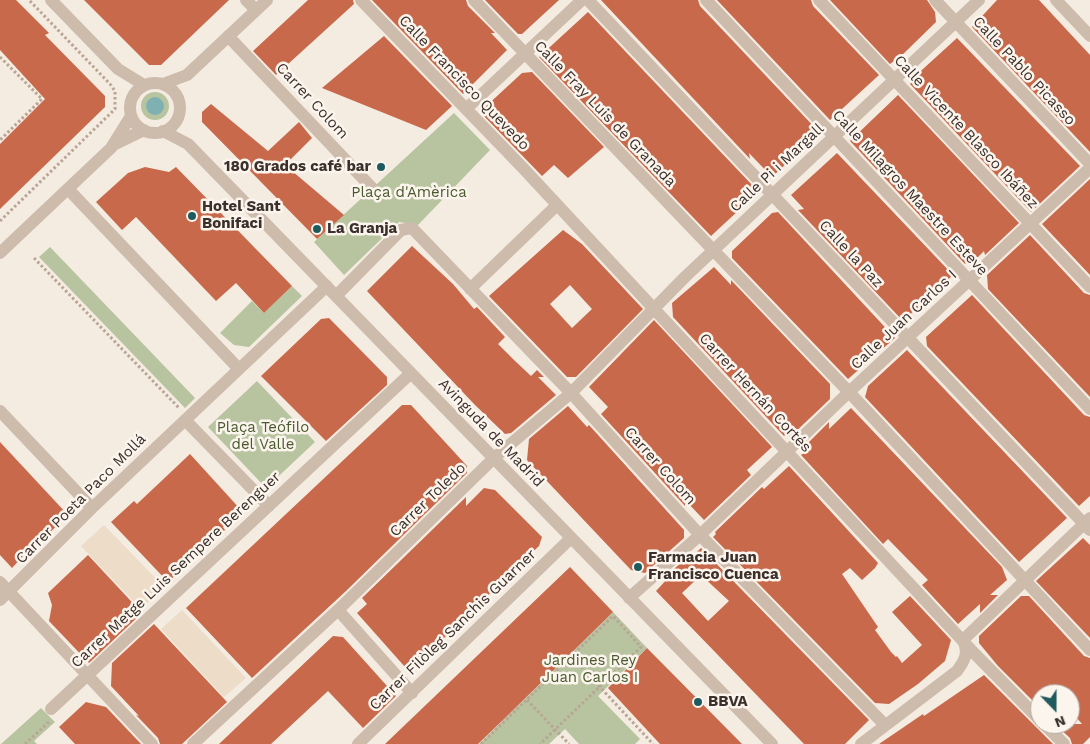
<!DOCTYPE html>
<meta charset="utf-8">
<style>
body{margin:0}
#map{position:relative;width:1090px;height:744px;overflow:hidden;background:#f4ebe1;font-family:"Work Sans",sans-serif}
canvas{display:block}
.north{position:absolute;left:1030px;top:684px;width:50px;height:50px;box-sizing:border-box;background:#fbf5ee;border:1px solid #aea6a0;border-radius:50%;rotate:158deg;font-size:14px;font-weight:700;line-height:20px;text-align:center;color:#3b302b}
.north::after{content:'';display:block;margin:auto;width:18px;height:22px;background:#1f5a5e;clip-path:polygon(50% 0,100% 100%,50% 72%,0 100%)}
</style>
<div id="map">
<canvas width="1090" height="744"></canvas>
<div class="north">N</div>
</div>
<script>
const ctx = document.querySelector('canvas').getContext('2d');
ctx.lineJoin = 'round';
function fillPath(path, color) { ctx.fillStyle = color; ctx.fill(path, 'evenodd'); }
function stroke(path, color, width, dash) { ctx.strokeStyle = color; ctx.lineWidth = width; ctx.lineCap = dash ? 'butt' : 'round'; ctx.setLineDash(dash || []); ctx.stroke(path); }
function write(font, color, halo, rows, align = 'center') {
  ctx.font = font + ' "Work Sans",sans-serif'; ctx.lineWidth = 5; ctx.setLineDash([]); ctx.textBaseline = 'middle'; ctx.strokeStyle = halo; ctx.fillStyle = color; for (const [text, x, y, turn = 0] of rows) {
    ctx.save(); ctx.translate(x, y); ctx.rotate((+turn || 0) * Math.PI / 180); ctx.textAlign = isNaN(turn) ? turn : align; if (halo) ctx.strokeText(text, 0, 0); ctx.fillText(text, 0, 0); ctx.restore();
  }
}
fillPath(new Path2D(`
 M141 106a14 14 0 1 1 28 0a14 14 0 1 1-28 0Z
 M454,113L490,150L418,225L399,222L344,275L314,242Z
 M50,247L195,398L185,408L39,257Z
 M292,286L302,296L249,347L234,345L220,333L252,301L264,313Z
 M257,381L315,442L266,488L208,427Z
 M613,612L647,648L598,696L640,739L635,744H579L565,729L549,744H479Z
 M41,708L55,722L34,741L37,744H1Z`), '#b8c4a0');
fillPath(new Path2D(`
 M104,525L164,587L141,609L81,546Z
 M182,610L246,678L224,697L161,629Z`), '#ecdcc8');
fillPath(new Path2D(`
 M146 106a9 9 0 1 1 18 0a9 9 0 1 1-18 0Z`), '#7fb0b2');
fillPath(new Path2D(`
 M0,0H16L49,33L45,35L105,96V107L0,209V144L45,99L0,50Z
 M84,0H229L161,65H149Z
 M308,0H353L354,4L276,75L253,51Z
 M372,0H466L468,6L495,33H491L507,50L463,94Z
 M485,0H559L522,34H518Z
 M601,0H698L700,6L818,131V134L772,177L749,153L750,159Z
 M717,0H811L813,6L879,75L830,120Z
 M830,0H927L935,12L936,22L895,62L894,61L890,64Z
 M997,0H1039L1090,55V152L972,27Z
 M588,12L753,186L754,196L711,236L539,57Z
 M384,36L452,106L426,130L322,88Z
 M957,38L1080,166L1031,212L910,84L913,81L912,79Z
 M532,72L604,147L568,178L554,165L542,176L482,114L483,109L522,73Z
 M898,95L1019,223L985,255L984,251L970,265L967,262L965,264L850,141Z
 M211,104L268,151L299,122L312,138L285,165L344,215L317,239L202,122V112Z
 M837,153L953,275L903,321L798,210L804,209L791,195Z
 M145,167L169,172L176,167L292,286L264,313L236,283L216,301L136,217L122,230L96,202L128,173Z
 M1090,179V275L1042,224Z
 M778,212L895,338L848,379L732,258V251L772,213Z
 M563,230L582,244L643,309L576,377H567L489,296ZM570,285L592,309L572,328L550,304Z
 M1030,235L1084,293L1090,295V397L988,289L987,275Z
 M412,246L453,284L474,309L477,307L505,337L498,344L514,360L531,376L537,370L544,377H538L556,395L511,433L505,434L475,405L367,291Z
 M714,267L731,285V280L830,384V399L790,437L786,434L784,436L673,317L672,303Z
 M972,295L1084,415L1090,417V496L1079,506L927,346L926,337Z
 M329,318L387,377V385L326,441L261,376L321,319Z
 M654,320L772,447L747,470L751,475L704,520L685,500V506L601,414L608,407L589,387Z
 M907,350L1067,518L1019,562L865,397L868,386Z
 M402,405H411L467,466V473L346,591L252,678L186,608Z
 M568,406L587,427L589,425L684,530V538L645,573L631,570L527,460L529,439Z
 M851,408L1002,567L1007,580L990,595H998L980,613V604L958,624L922,585L928,580L888,539L883,544L801,455L805,452L802,449L829,422V429Z
 M0,442L68,515L42,540L40,538L12,568L0,555Z
 M190,454L241,510L223,527L225,530L168,582L111,522L134,501L137,504Z
 M789,466L878,563L875,568L862,580L850,568L842,574L878,627L875,630L891,652L896,657L897,656L902,663L922,645L892,612L910,596L951,640L945,661L918,684L889,704L875,703L713,537L716,534L715,532L762,487L764,489Z
 M484,488L495,490L542,537L539,546L414,667H405L357,613L367,604L362,598L466,497V506Z
 M1083,538L1090,545V638L1036,581Z
 M701,548L869,720L845,744H804L656,591L669,577H665L683,561V565ZM701,575L729,601L708,621L682,593Z
 M88,555L142,613L89,663L49,621L52,605L48,593Z
 M570,567L613,612L503,720L478,744H385Z
 M1021,596H1029L1084,656L1090,658V737L1083,744H1072L1070,738L1055,724H1082L1070,710V694H1040V708L998,666L979,643V636Z
 M154,624L227,702L182,744H160L158,738L136,715L139,716L111,686L112,663Z
 M333,636L343,637L396,696L363,728L328,691L271,744H219Z
 M647,648L742,744H660L608,688Z
 M984,675L1053,744H879L923,714L924,716Z
 M86,702L106,707L141,744H75L59,727Z`), '#c8694b');
stroke(new Path2D(`
 M0,57L42,99L0,140
 M0,221L115,109V91L110,84L29,0
 M34,258L180,409
 M571,656L653,744
 M527,700L569,744
 M25,744L49,722
 M481,744L613,616L641,647L540,744`), '#b9a596', 3, [2.5, 2.5]);
stroke(new Path2D(`
 M51,0L118,69L144,85
 M246,0L256,10
 M361,0L523,168L975,654L1040,720
 M474,0L849,392L1090,650
 M588,0L1090,530
 M706,0L1090,409
 M819,0L1090,287
 M935,0L1090,164
 M1056,0L1090,36
 M228,36L373,189
 M130 108a25 25 0 1 1 50 0a25 25 0 1 1-50 0Z
 M163,84L187,75L267,0
 M466,109L582,0
 M163,131L188,144L772,744
 M113,145L144,130
 M68,189L239,369
 M0,253L111,148L131,116
 M470,289L557,205
 M336,296L401,230L412,228L571,393L700,535L884,724
 M0,411L92,508
 M185,420L269,506
 M0,582L152,744
 M629,598L700,535L849,392L1090,168
 M0,600L92,508L327,286
 M338,610L412,693
 M51,709L411,373
 M1044,724L1064,744
 M193,744L338,610L494,458L571,393L685,277L979,0
 M358,744L570,539
 M861,744L957,671C965,660 969,653 963,640L1090,518`), '#cdbbac', 12);
for (const [x, y, r, color] of [
 [381,167,5,"#1f5a5e"],
 [192,216,5,"#1f5a5e"],
 [317,229,5,"#1f5a5e"],
 [638,567,5,"#1f5a5e"],
 [698,702,5,"#1f5a5e"]
]) { const dot = new Path2D(); dot.arc(x, y, r, 0, 2 * Math.PI); ctx.fillStyle = color; ctx.fill(dot); stroke(dot, '#fbf5ee', 2); }
write('15px', '#3b302b', '#fbf5ee', [
 ["Calle Pablo Picasso",1024,71,47],
 ["Calle Francisco Quevedo",464,83,46],
 ["Carrer Colom",312,101,47],
 ["Calle Fray Luis de Granada",605,114,46],
 ["Calle Vicente Blasco Ibáñez",966,132,47],
 ["Calle Pi i Margall",777,168,-43],
 ["Calle Milagros Maestre Esteve",910,193,47],
 ["Calle la Paz",851,254,47],
 ["Calle Juan Carlos I",904,320,-43],
 ["Carrer Hernán Cortés",755,393,47],
 ["Avinguda de Madrid",491,433,46],
 ["Carrer Colom",660,466,48],
 ["Carrer Poeta Paco Mollá",81,499,-45],
 ["Carrer Toledo",428,500,-44],
 ["Carrer Metge Luis Sempere Berenguer",176,570,-43],
 ["Carrer Filòleg Sanchis Guarner",453,630,-44]
]);
write('bold 15px', '#3b302b', '#fbf5ee', [
 ["180 Grados café bar",371,167,"right"],
 ["Hotel Sant",202,207],
 ["Bonifaci",202,224],
 ["La Granja",327,229],
 ["Farmacia Juan",648,558],
 ["Francisco Cuenca",648,575],
 ["BBVA",708,702]
], 'left');
write('15px', '#4a5a2e', '#fbf5ee', [
 ["Plaça d'Amèrica",409,193],
 ["Plaça Teófilo",263,428],
 ["del Valle",263,445],
 ["Jardines Rey",590,661],
 ["Juan Carlos I",590,678]
]);
</script>
